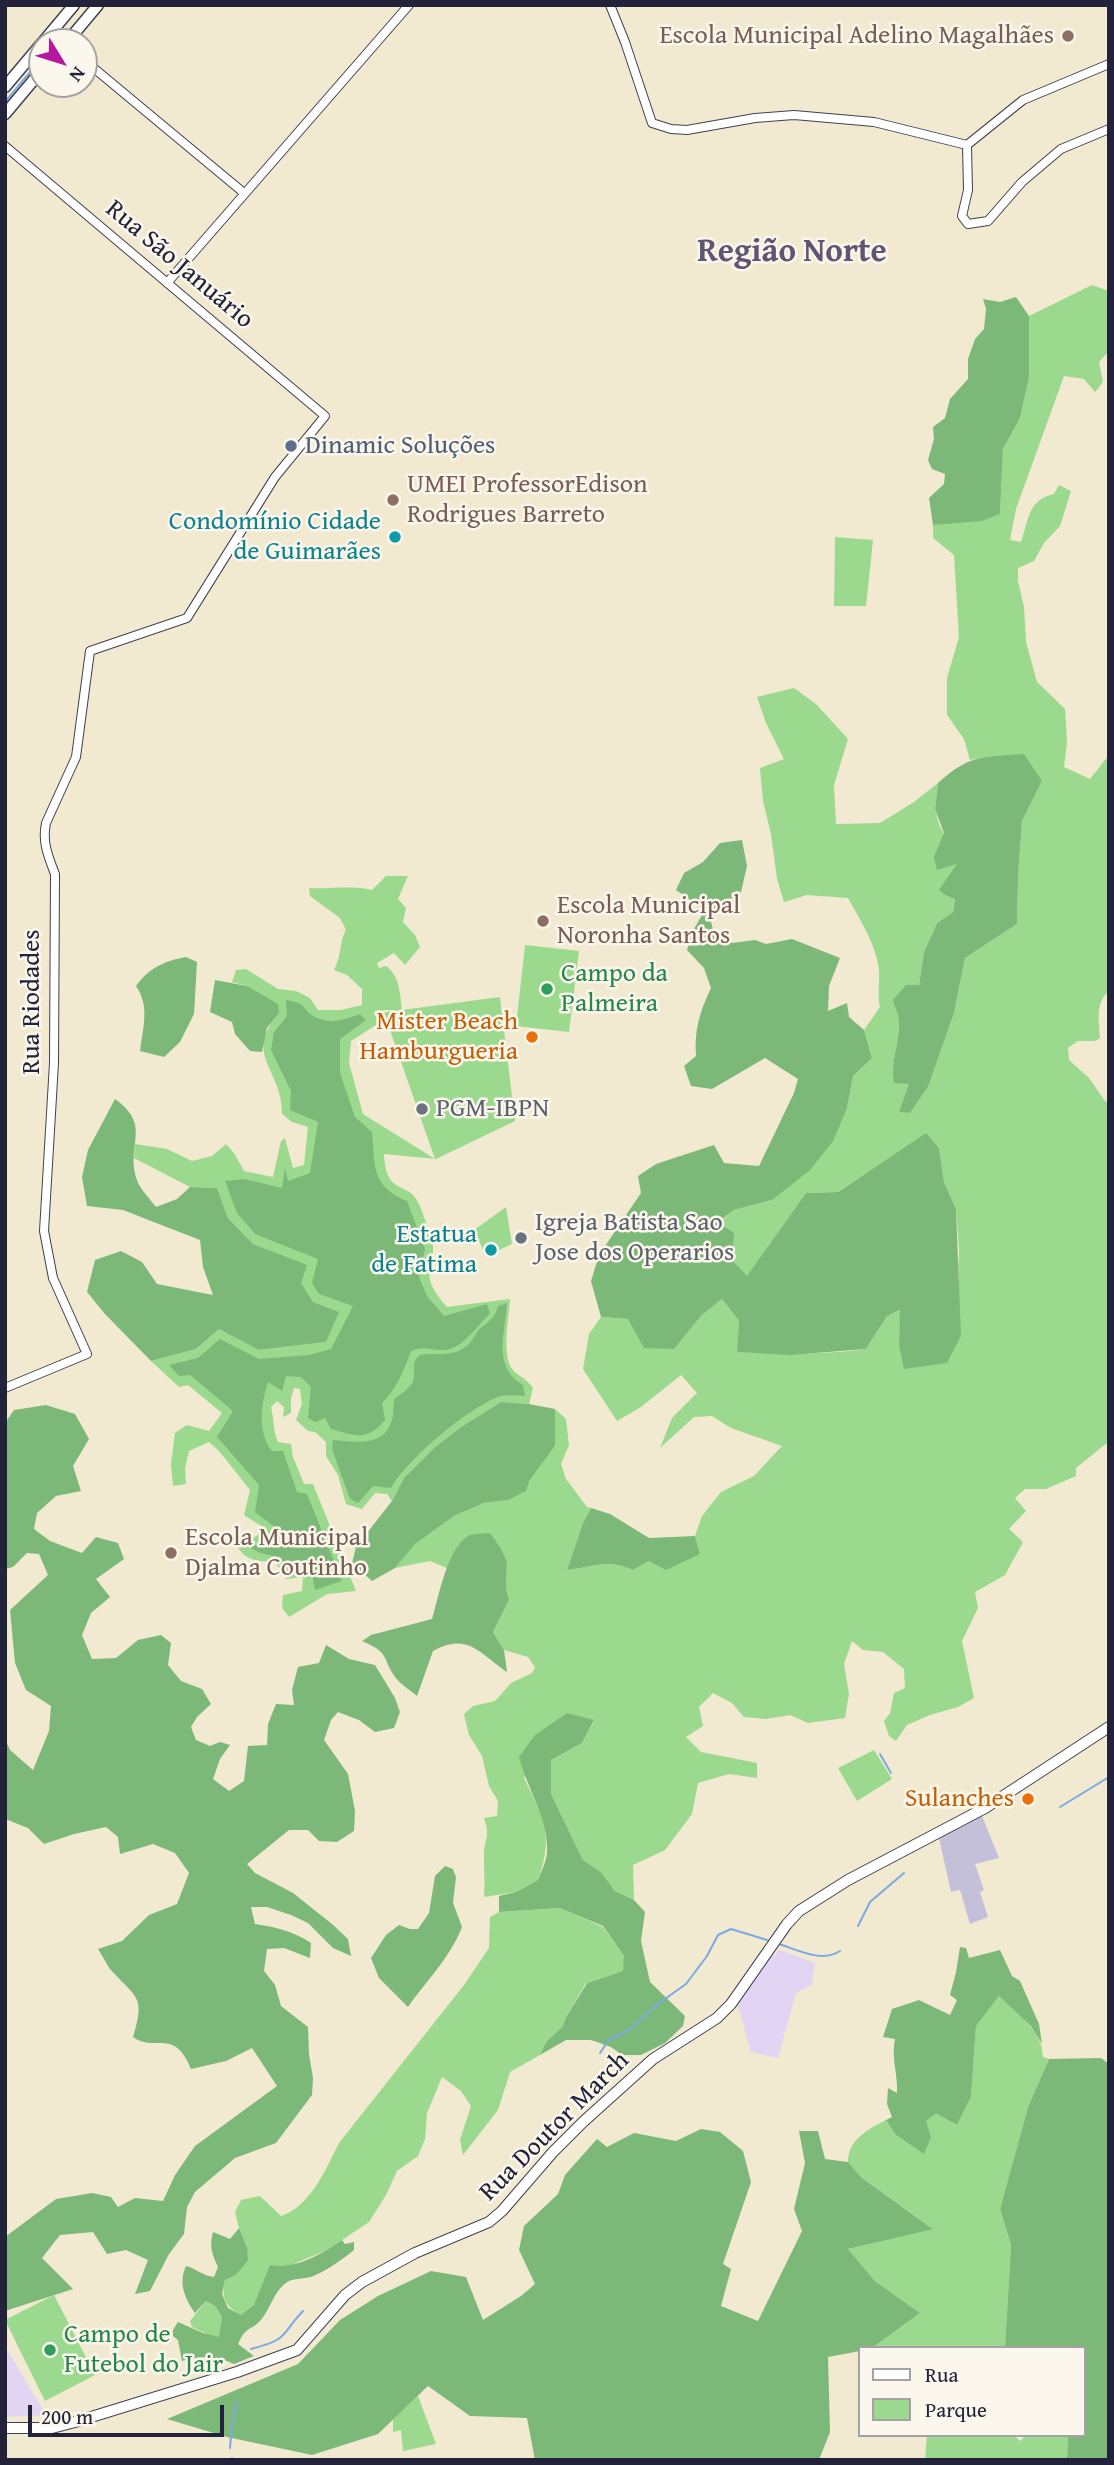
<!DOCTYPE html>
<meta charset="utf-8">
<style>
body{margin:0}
#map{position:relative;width:1114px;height:2465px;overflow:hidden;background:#f2e9d1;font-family:"Gentium Book Plus",serif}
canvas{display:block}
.frame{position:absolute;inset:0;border:7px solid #22223b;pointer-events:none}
.legend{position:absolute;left:858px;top:2346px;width:228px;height:91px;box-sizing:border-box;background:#fbf7ec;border:2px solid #a4a2a5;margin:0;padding:9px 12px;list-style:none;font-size:21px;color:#22223b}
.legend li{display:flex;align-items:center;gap:14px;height:35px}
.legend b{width:35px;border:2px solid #a4a2a5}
.north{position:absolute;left:28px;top:28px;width:70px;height:70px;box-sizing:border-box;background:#fbf7ec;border:2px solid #a4a2a5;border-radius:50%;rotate:128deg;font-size:19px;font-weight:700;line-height:28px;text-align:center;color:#22223b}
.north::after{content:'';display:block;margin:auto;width:24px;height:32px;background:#b5179e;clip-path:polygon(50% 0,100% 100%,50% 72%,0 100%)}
.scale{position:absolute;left:28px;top:2405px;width:196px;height:32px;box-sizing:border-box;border:4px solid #22223b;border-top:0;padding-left:9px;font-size:21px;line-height:24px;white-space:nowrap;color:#22223b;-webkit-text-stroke:5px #fbf7ec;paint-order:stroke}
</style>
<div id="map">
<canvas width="1114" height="2465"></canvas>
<div class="frame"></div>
<ul class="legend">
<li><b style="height:9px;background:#fff"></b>Rua</li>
<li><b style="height:19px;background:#9bd98e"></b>Parque</li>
</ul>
<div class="north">N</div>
<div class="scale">200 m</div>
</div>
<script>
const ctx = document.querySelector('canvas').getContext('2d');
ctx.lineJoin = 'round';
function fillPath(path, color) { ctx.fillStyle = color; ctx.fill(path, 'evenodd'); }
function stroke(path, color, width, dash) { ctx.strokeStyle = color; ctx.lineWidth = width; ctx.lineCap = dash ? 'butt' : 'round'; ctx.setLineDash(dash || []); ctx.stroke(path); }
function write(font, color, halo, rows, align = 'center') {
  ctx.font = font + ' "Gentium Book Plus",serif'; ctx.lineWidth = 5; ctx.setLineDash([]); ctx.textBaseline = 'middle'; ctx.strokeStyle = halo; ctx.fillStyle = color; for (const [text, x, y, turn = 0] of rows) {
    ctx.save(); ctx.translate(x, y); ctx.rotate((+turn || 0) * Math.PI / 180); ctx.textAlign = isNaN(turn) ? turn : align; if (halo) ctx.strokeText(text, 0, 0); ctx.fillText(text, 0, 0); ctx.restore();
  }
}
fillPath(new Path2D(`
 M779,1950L815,1963L812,1985L796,1993L778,2058L751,2052L738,2006L740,2000L768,1958L776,1955Z
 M5,2346L46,2415L5,2417Z`), '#e2d4f3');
fillPath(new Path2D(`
 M981,1813L999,1858L975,1864L984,1890L980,1892L988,1917L970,1924L960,1890L951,1892L938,1834Z`), '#c5c0da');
fillPath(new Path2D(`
 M1092,285L1109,291V351L1099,362L1103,382L1095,392L1084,379L1064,376L1016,509L1010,540L1021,542C1029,519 1028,500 1054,494L1059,485L1071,491L1060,526L1044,543L1034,561L1018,568V581L1024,607L1026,642L1037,682L1065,709L1067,742L1064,767L1090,779L1109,755V991C1095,1002 1099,1022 1100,1038L1095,1041H1078L1068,1048L1069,1060L1089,1078L1105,1101L1109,1102V1444L1107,1443L1076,1468V1476L1046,1489H1025L1015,1498L1026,1511L1009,1529L1023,1542L1005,1575L975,1592L978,1608L962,1641L974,1698L958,1707L930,1715L907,1725L896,1741L889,1736L884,1721L890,1713L894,1693L905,1688L904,1669L883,1652L863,1650L852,1641L844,1664L849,1694L845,1718L808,1723L790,1715L766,1719L744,1717L732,1703L713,1693L699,1707L703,1726L686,1737L701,1752L757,1763V1778L729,1774L698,1783L692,1814L665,1850L633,1865L634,1900L615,1891L601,1872L583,1860L551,1794V1760L582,1743L594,1721L567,1713L524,1778C544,1819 554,1835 538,1880L516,1892L484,1897C485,1883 484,1870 484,1856C484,1838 491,1838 484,1818L497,1816L498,1801L489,1786L482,1756L469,1735L464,1714L473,1706L495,1701L511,1683L532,1673L535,1667L528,1657L504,1650L493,1632L509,1600L506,1588L507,1562L459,1544L447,1568L430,1561L395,1568L414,1544L454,1516L484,1503L508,1500L528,1481L555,1446V1409L566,1419L569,1445L561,1464L566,1479L587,1507L591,1508L583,1523L567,1570C594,1567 606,1558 633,1570L649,1561L700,1554L695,1536L702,1516L721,1492L754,1476L782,1446L731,1428L712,1416L694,1417L660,1448L672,1418L697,1393L681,1375L641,1407L617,1421L583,1369L589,1334L601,1317L628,1319L674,1349L702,1315L722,1299L739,1321L738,1352C781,1354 823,1355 866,1349L887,1316L901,1310L899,1345L958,1290L959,1250L956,1209L944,1182L939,1148L926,1134L837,1192L806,1193L747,1277L732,1260L733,1233L718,1223L734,1210L772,1200L847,1108L853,1076L872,1058L864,1030L880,1007C877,994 880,982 879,969C875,942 860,920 848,898L807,895L784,902L777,879L771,834L763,801L760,768L784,759L766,723L757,697L794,688L816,704L848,739L834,785L836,824L880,823L914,802L938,783L935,809L939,824L958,863L945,895L955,898L953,912L937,923L924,952L919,985L894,1000C895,1007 898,1014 899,1021C900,1043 890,1061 895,1082L909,1084L900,1111L910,1113L928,1087L954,1013L965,958L1017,924L1018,877L1022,821L1042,781L991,756L970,760L964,739L947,715V678L959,637L954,555L933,538V525L1000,514L1003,449L1020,418L1029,378V316Z
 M835,537L873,540L866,606H834Z
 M386,876H408L398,899L406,908L403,922L415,935L420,947L405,965L394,953L377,963L379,968L386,966C400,976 400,994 402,1010L500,997L515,1121L436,1159L384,1154C386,1198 408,1179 419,1204C424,1216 430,1233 433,1246C434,1253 431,1261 430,1268C427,1284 437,1295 447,1307L510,1299C509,1316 501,1356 513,1370C518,1376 526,1378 533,1388L529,1404L501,1402L461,1427L435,1447L404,1478L392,1501L387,1494L375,1493L362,1509L346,1504L338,1475L326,1456V1442L315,1432L308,1431L296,1420L302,1404L300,1389L294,1388L291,1398V1413L283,1417L284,1407L277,1401L271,1407C274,1418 273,1432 278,1442L291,1444L293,1457L304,1484H313L356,1591L327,1594L289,1617L282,1608L283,1595L302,1591L303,1577L286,1579L275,1562C258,1561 243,1561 236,1543L252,1539L266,1529L244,1515L250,1490L219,1451L209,1442L189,1451L185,1468L186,1484L173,1486L171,1464L175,1433L187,1425L209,1431L222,1413L188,1385L179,1387L151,1361L196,1349L219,1329L260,1350L326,1342L338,1312L313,1302L279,1255L253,1244L228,1218L217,1188L190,1187L134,1158L135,1144L167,1149L192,1161L212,1156L226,1144L234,1153L244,1171L273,1177L281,1141L285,1138L293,1168L304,1165L308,1127L292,1122L282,1114C283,1069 242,1056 279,1013L247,986L232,982L236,970L246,969L278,989L296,991L310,998L318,1010H341L362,1005V989L347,975L334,970C342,955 339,942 346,930L340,918L310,896L309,888C330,889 352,885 372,890ZM383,1010H395L384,1013L435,1159L363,1114L349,1063L351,1041L376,1025Z
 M525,945L579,951L569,1032L516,1026Z
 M506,1207L512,1244L486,1256L474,1230Z
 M874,1750L892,1779L857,1801L838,1768Z
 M561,1908L603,1927L624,1956V1971L586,1983L565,2019L563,2026L546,2042L540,2055L510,2072L498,2110L463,2155L460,2140L471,2106L461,2091L442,2077L427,2113L425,2139L418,2156L397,2171L386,2195L369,2222L327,2250L284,2268L254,2305L241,2315C225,2306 221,2298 225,2280L236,2275L247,2247L239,2228L235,2212L241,2200L260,2196L281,2216C310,2207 326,2169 339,2143L464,1985L489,1948L490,1917L499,1912Z
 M999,1996C1018,2013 1042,2030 1043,2057L1049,2059L1028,2107L1000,2209L1011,2245L1005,2348H872L920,2313L875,2281L848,2249L932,2228L862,2178L848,2162C848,2140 868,2129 886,2120L895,2134L931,2137L925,2121L936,2112L957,2125L971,2097L976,2025Z
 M54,2295L95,2375L45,2401L5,2320Z
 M206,2301L215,2306L222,2317L220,2337H213L192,2327L190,2321Z
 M418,2396L436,2444L403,2451L401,2430L393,2432V2419Z
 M927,2435H1012L1021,2441L1025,2435H1068L1067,2460H925Z`), '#9bd98e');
fillPath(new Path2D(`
 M1016,297L1029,316V378L1020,418L1003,449L1000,514L981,521L933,525L929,498L944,484L945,474L932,469L928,460L934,439L933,427L945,418L950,399L968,379V359L975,339L984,329L986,309L983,299L1000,302Z
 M1024,754L1042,781L1022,821L1018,877L1017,924L965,958L954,1013L928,1087L910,1113L899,1112L909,1084L894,1083C890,1061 900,1043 899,1021C898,1014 895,1007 893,1000L906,985H919L924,952L937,923L953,912L955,899L945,895L939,890L957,864L937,870L934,857L944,833L935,809L938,783C970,754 983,757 1024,754Z
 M742,840L747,866L741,892L709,913L713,930L732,943L755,940L766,944L792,939L840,958L829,986L828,1011L847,1003L849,1017L864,1030L872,1058L853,1076L847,1108L833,1141L810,1170L772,1200L734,1210L718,1222L734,1233L732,1260L747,1276L806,1193L838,1192L926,1133L939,1148L944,1182L956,1209L961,1336L947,1363L904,1369L899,1345L900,1310L887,1316L866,1349L790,1355L737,1352L739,1321L722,1299L702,1315L674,1349L644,1348L628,1319L601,1317L591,1281L599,1255L641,1193L638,1176L656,1164L714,1145L724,1163L759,1166L794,1093L798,1079L765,1058L712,1089L691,1086L684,1066L696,1056C694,1030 700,1011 711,988L704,968L687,950L692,932L702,915L692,901L676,890L684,873L703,862L720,843Z
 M186,957L197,962L194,1014L180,1042L164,1057L140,1051C143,1028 150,1006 136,986C149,968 164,961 186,957Z
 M215,980L247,986L278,1004L279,1013L267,1028L262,1052L250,1051L235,1034L232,1022L210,1012Z
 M286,1000C310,1004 301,1010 315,1017C329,1025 347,1019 360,1014L366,1020L340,1039V1073L355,1117L372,1132C375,1167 371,1186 407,1201L425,1249L419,1277L427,1296L444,1316L487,1304L490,1314C477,1325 463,1349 445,1350C430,1351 426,1345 411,1351C404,1371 397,1388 382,1403L385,1420C366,1442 357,1436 331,1429L325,1418L315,1422L308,1418L311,1387L301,1377L286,1376L282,1391L268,1382C261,1403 257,1433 272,1451H283L297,1492L307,1494L342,1581L315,1590L311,1569L291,1568C275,1550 268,1559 251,1548L279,1530L255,1512L259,1485L217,1437L233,1411L190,1375L179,1376L169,1365L198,1358L220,1339L259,1359L309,1355L331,1349L353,1306L319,1294L312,1283L318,1259L255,1234L237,1213L225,1181L244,1179L282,1188L285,1168L288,1181L310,1173L318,1122L290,1110L291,1091L271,1050L274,1032L287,1016Z
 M115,1099C153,1126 125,1145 137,1180C140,1189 150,1199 156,1207L177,1199L190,1187L217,1188L228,1218L253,1244L307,1265L301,1283L313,1302L339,1312L326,1342L259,1350L219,1329L196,1349L151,1361L105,1314L87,1292L95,1260L121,1251L142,1262L157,1284L213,1295L203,1267L200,1240L123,1210L87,1206L82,1177L88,1150Z
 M507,1303C505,1334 492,1367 523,1385L525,1396C517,1396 506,1394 498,1397C468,1408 406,1460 391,1488L373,1486L358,1503L350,1499L332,1449L333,1440C359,1442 386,1448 393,1416C394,1410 393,1405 394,1399C401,1394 414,1386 414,1377C415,1367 411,1363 420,1355C438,1352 453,1358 468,1345C473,1340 476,1331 482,1327C490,1321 496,1316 498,1306Z
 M501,1402L529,1404L555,1409V1446L529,1481L526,1491L508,1500L484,1503L454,1516L415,1544L395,1568L372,1581L352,1563L356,1547L392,1501L404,1478L435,1447L461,1427Z
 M46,1405L75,1414L89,1439L73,1466L81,1491L56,1496L37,1513L34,1529L50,1541L82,1553L96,1537L118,1543L124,1559L96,1579L110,1597L91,1613L82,1635L92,1659L116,1658L138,1640L161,1635L171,1643L168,1665L181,1681L202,1689L211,1704L197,1717L191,1727L196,1740L210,1746L220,1742L230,1745L220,1759L213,1779L229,1791L244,1781L248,1746L267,1745L268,1724L276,1704L294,1705L292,1690L298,1667L319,1663L326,1645L349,1659L375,1665L395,1698L400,1712L394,1728L375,1732L359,1720L338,1712L331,1720L324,1740L348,1774L355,1811L354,1831L337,1842L319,1841L308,1830H289L247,1864L255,1873L293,1893L332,1924L348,1939L351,1956L333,1948L308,1923L291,1915L267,1907H251L255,1924C276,1927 293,1931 311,1943L310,1958L284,1948L267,1949L264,1971L275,1985L281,2006L308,2027L309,2054L313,2078L312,2095L276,2143L235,2158L195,2192L187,2207L184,2234L169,2254L150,2291L135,2294L148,2260L126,2250L107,2254L93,2232L60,2235L42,2258L73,2289L5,2311V2237L56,2199L92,2193L111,2197L118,2207L135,2198L163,2201L175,2175L195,2146L277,2086L252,2048L226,2061L191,2069C174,2027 156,2053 133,2037C146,1995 136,1998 110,1969C106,1963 102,1955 98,1949L122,1941L149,1915L177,1904L189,1873L175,1853L153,1844L120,1854L118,1837L106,1827L74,1834L44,1844L28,1828L5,1819V1739L10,1750L33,1770L49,1731L51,1706L26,1690L15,1663L10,1610L48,1575L39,1554L27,1553L13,1567L5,1569V1423L14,1410Z
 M591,1508L610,1514L649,1538L695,1536L700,1554L666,1570L649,1561L633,1570C606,1558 594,1567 567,1570L583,1523Z
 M490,1533L500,1547L507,1562L506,1588L509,1600L493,1632L504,1650L507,1672C479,1653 468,1632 433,1651L417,1696C410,1690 400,1684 395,1677C381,1656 390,1653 362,1641L371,1635L432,1619C439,1596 447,1549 468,1536C474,1533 483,1534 490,1533Z
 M567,1713L594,1720L582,1743L551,1760V1794L583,1860L601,1872L615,1891L634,1900L645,1912L641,1941L650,1982L685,2016L683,2026L665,2043L641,2055H622L611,2047L591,2040H566L540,2055L546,2042L563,2026L565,2019L587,1983L623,1971L624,1956L603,1926L560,1908L499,1912V1896L516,1892L538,1880C541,1872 546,1862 547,1853C549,1819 527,1789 519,1757L535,1735Z
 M445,1866L453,1869L456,1877L453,1903L462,1927C450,1958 427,1980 408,2007L379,1978L371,1958L386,1935L399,1925L410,1929H418L429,1913L435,1876Z
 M960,1947L966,1948L969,1958L1000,1950L1012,1976L1020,1981L1039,2024L1042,2044L1031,2026L999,1996L976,2026L971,2097L957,2125L936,2113L926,2121L931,2137L924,2154L895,2134L886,2120L892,2117L887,2104L888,2088L897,2093C898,2074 891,2058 895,2039L883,2037L892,2009L919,2000L950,2015L957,2000L950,1995L956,1972Z
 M1101,2058L1109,2064V2460H1067L1068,2435H1084V2348H1005L1011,2245L1000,2209L1028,2107L1049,2059Z
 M701,2129L720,2132L743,2151L751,2182L723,2264L731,2269L721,2306L758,2321L802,2231L794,2209L805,2163L799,2131H818L825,2159L848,2162L862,2178L933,2229L848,2249L875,2281L920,2313L872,2348H860V2351L828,2357L830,2432L819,2460H535L527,2418L470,2416L428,2386L378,2434L312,2455L227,2437L167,2419L298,2364L340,2320L378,2296L431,2271L466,2277L483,2320L521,2296L535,2284L519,2250L524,2226L558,2194L565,2175L597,2139L607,2147L634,2133L676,2141Z
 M239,2228L247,2247L248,2260L236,2275L225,2280L222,2294L228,2308L241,2315L254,2305L270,2265C295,2270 322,2254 342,2240L345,2244L354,2242V2250C342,2260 326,2271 311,2277C304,2279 296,2278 289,2281C274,2289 271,2309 260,2321C249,2332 246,2326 238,2344L254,2356L234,2364C218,2356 199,2355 182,2361L178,2340L173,2336V2330L178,2322L203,2333L219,2337L222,2317L215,2306L206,2301L195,2313C185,2299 178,2283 186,2266C197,2269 203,2276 214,2277L218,2267C212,2254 209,2246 213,2232L230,2239Z`), '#7cb979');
stroke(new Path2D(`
 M5,102L42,58
 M880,1754L891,1773
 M1060,1807L1109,1777
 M858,1926L870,1902L904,1873
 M779,1944C798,1950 822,1963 840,1951
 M600,2053L608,2041L630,2029L658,2004L686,1984L707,1956L718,1935L731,1929L767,1940
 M251,2349C290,2339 279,2336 303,2311
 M230,2448L232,2424L237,2402
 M232,2460V2458`), '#7aa9e4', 2);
const tertiary = new Path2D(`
 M610,5L625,42L652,123L671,129L687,130L755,118L794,115L874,122L967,145
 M84,60L244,193
 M967,145L968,190L962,216L968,224L988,221L1022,182L1061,149L1109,129
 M967,145L1023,100L1109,64
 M5,146L325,416L275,477L187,618L90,651L76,757L46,823C42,842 48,856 55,874L54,1063L44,1231L53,1278L87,1354L5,1388
 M167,283L409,5`);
const secondary = new Path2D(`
 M5,2428H52L75,2422L237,2372L297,2350L345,2295L362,2282L415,2253L489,2222L502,2211L553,2152L583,2122L653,2059L717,2018L731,2004L787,1924L799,1911L848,1880L985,1808L1109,1727`);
const trunk = new Path2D(`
 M43,42L74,5
 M67,42L98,5
 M5,87L42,43
 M5,114L42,70`);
stroke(tertiary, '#414052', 10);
stroke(secondary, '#414052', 12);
stroke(trunk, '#414052', 13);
stroke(tertiary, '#fff', 8);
stroke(secondary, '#fff', 10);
stroke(trunk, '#fff', 10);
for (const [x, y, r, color] of [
 [1068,36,7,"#8d6e63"],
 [291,446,7,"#5c6f8a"],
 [393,500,7,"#8d6e63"],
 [395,537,7,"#0f9aa8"],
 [543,921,7,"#8d6e63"],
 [547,989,7,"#2e9e5b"],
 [532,1037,7,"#e8710a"],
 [422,1109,7,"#6b7280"],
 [521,1238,7,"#6b7280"],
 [491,1250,7,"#0f9aa8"],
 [171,1553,7,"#8d6e63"],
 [1028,1799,7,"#e8710a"],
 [50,2350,7,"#2e9e5b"]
]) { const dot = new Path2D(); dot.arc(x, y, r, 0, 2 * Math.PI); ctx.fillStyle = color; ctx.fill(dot); stroke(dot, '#fbf7ec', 2.5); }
write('26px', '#785e54', '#fbf7ec', [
 ["Escola Municipal Adelino Magalhães",1054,36,"right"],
 ["UMEI ProfessorEdison",407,485],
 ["Rodrigues Barreto",407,515],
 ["Escola Municipal",557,906],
 ["Noronha Santos",557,936],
 ["Escola Municipal",185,1538],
 ["Djalma Coutinho",185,1568]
], 'left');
write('26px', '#22223b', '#fbf7ec', [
 ["Rua São Januário",179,265,40],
 ["Rua Riodades",32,1002,-90],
 ["Rua Doutor March",555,2127,-45]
]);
write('26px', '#4e5e75', '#fbf7ec', [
 ["Dinamic Soluções",305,446]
], 'left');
write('26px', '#0d838f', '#fbf7ec', [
 ["Condomínio Cidade",381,522],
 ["de Guimarães",381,552],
 ["Estatua",477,1235],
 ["de Fatima",477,1265]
], 'right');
write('26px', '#27864d', '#fbf7ec', [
 ["Campo da",561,974],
 ["Palmeira",561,1004],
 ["Campo de",64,2335],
 ["Futebol do Jair",64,2365]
], 'left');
write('26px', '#c56008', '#fbf7ec', [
 ["Mister Beach",518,1022],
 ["Hamburgueria",518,1052],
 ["Sulanches",1014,1799]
], 'right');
write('26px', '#5b616d', '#fbf7ec', [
 ["PGM-IBPN",436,1109],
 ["Igreja Batista Sao",535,1223],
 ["Jose dos Operarios",535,1253]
], 'left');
write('bold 33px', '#615574', '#fbf7ec', [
 ["Região Norte",792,253]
]);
</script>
